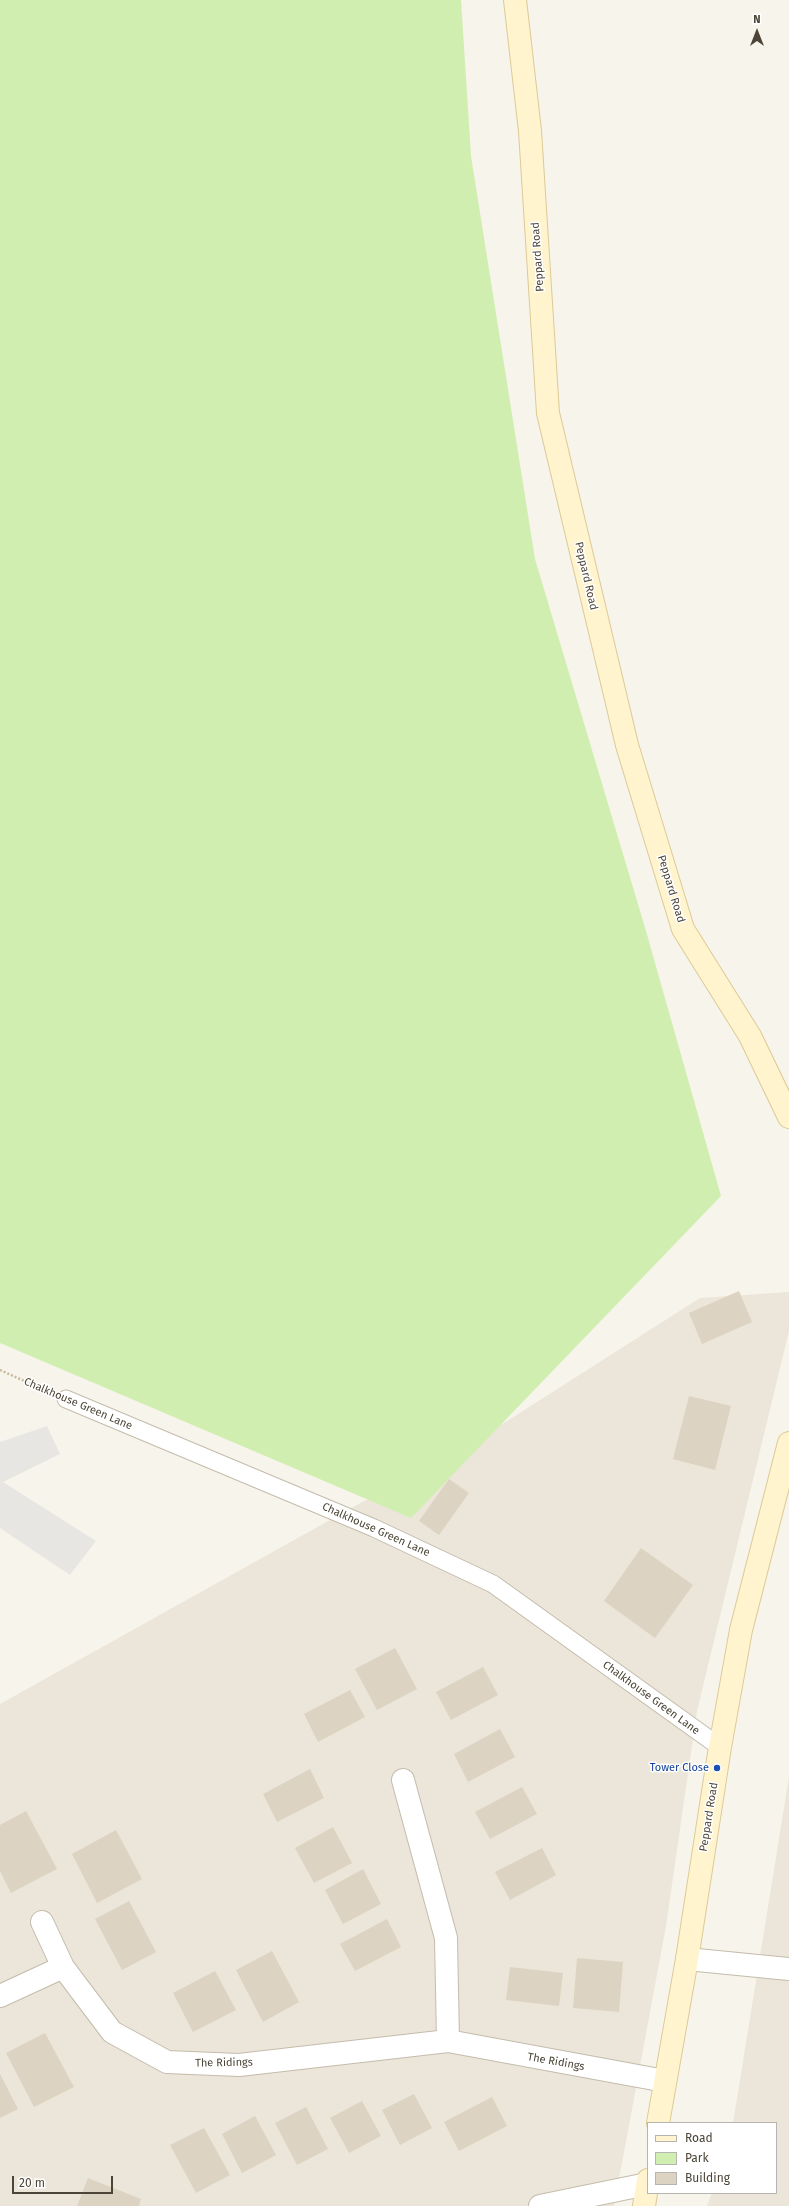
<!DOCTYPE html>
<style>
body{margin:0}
#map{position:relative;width:789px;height:2206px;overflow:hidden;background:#f7f4eb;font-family:"Fira Sans",sans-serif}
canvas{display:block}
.legend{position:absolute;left:647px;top:2122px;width:130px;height:72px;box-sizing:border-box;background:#fff;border:1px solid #b7b5af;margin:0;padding:5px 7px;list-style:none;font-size:12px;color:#4c4537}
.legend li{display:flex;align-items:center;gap:8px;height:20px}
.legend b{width:20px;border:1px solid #b7b5af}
.north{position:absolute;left:737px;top:12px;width:40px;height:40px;-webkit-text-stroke:3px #fff;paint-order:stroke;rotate:0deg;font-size:11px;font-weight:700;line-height:16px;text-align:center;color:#4c4537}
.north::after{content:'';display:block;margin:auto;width:14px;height:18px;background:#4c4537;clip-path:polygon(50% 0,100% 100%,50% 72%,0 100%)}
.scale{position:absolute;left:12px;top:2176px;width:101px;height:18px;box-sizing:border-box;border:2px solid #4c4537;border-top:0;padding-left:5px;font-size:12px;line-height:14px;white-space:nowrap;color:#4c4537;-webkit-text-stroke:3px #fff;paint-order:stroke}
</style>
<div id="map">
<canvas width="789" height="2206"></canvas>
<ul class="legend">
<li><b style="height:5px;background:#fff4cd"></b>Road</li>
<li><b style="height:11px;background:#d1eeb1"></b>Park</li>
<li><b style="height:11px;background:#ddd3c2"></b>Building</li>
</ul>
<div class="north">N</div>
<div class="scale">20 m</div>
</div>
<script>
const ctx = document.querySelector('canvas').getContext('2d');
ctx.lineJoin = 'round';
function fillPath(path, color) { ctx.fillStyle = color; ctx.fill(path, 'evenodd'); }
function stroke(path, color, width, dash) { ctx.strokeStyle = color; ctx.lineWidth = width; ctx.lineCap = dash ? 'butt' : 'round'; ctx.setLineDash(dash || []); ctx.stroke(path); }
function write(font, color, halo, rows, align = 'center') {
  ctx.font = font + ' "Fira Sans",sans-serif'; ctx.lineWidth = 3; ctx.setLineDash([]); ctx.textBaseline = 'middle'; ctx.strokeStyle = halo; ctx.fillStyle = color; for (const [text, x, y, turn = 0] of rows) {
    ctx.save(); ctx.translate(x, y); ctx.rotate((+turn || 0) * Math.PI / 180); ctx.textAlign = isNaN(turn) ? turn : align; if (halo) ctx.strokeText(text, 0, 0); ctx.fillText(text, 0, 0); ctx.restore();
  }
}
fillPath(new Path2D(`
 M789,1292V1331L697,1711L666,1926L614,2206H0V1704L504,1423L700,1298Z
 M789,1777V2206H707L712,2193H776V2123H733Z`), '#ebe6d9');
fillPath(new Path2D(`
 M0,0H461L471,156L535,559L646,931L721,1196L411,1518L0,1343Z`), '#d1eeb1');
fillPath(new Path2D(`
 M47,1426L60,1454L3,1482L96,1541L70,1575L0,1528V1442Z`), '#e8e6e2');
fillPath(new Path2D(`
 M739,1291L752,1322L702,1344L689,1313Z
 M689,1396L731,1406L715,1470L673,1459Z
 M449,1479L469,1493L439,1535L419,1521Z
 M641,1548L693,1585L655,1638L604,1601Z
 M395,1648L417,1689L377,1710L355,1669Z
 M483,1667L498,1695L451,1720L436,1692Z
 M350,1690L365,1717L318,1742L304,1714Z
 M500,1729L515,1757L468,1782L454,1754Z
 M310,1769L324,1798L277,1822L263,1794Z
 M522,1787L537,1814L490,1839L475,1812Z
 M26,1811L57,1869L11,1893L0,1871V1825Z
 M333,1827L352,1863L314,1883L295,1848Z
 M116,1830L142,1879L97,1903L72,1854Z
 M542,1848L556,1875L510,1900L495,1872Z
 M363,1869L381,1904L343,1924L325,1890Z
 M129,1901L156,1952L122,1970L95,1919Z
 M387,1919L401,1947L355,1971L340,1944Z
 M272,1951L299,2002L263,2022L236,1970Z
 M577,1958L623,1962L619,2012L573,2008Z
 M510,1967L563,1973L559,2006L506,2000Z
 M215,1971L236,2010L193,2032L173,1993Z
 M45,2033L74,2087L34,2107L6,2053Z
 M0,2074L18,2109L0,2118Z
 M414,2094L432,2128L400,2145L382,2110Z
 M492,2097L507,2126L459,2151L444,2122Z
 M362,2101L381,2136L349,2153L330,2118Z
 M306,2107L328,2149L297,2165L275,2123Z
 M255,2116L276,2155L242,2173L222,2134Z
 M204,2128L230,2175L196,2193L170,2145Z
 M88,2178L141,2199L139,2206H77Z`), '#ddd3c2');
const lane = new Path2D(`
 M66,1399L374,1528L493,1584L720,1747`);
const street = new Path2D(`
 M403,1780L446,1938L448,2041
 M42,1922L63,1967L112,2032L167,2062L239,2065L448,2041L665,2081
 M687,1959L789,1969
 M0,1996L63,1967
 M540,2206L647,2184`);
const secondary = new Path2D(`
 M515,0L530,131L548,413L627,745L683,929L750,1036L789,1117
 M658,2123L687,1959L720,1747L741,1630L789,1443
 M644,2206L648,2180`);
stroke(lane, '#c4bcac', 19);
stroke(street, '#c4bcac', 24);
stroke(secondary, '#dbca97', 24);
stroke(new Path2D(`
 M0,1370L42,1389`), '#c7b99c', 2.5, [2, 2]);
stroke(lane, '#fff', 17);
stroke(street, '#fff', 22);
stroke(secondary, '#fff4cd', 22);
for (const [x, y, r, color] of [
 [717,1768,4,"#1a4fb4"]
]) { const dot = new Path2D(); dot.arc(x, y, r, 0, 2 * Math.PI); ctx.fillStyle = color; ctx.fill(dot); stroke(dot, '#fff', 1.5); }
write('11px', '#4c4537', '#fff', [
 ["Peppard Road",538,257,-94],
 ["Peppard Road",586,576,77],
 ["Peppard Road",671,889,73],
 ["Chalkhouse Green Lane",78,1404,23],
 ["Chalkhouse Green Lane",376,1530,24],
 ["Chalkhouse Green Lane",651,1698,36],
 ["Peppard Road",709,1817,-81],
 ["The Ridings",556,2062,10],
 ["The Ridings",224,2063,-1]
]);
write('11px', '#164399', '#fff', [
 ["Tower Close",709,1768]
], 'right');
</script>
